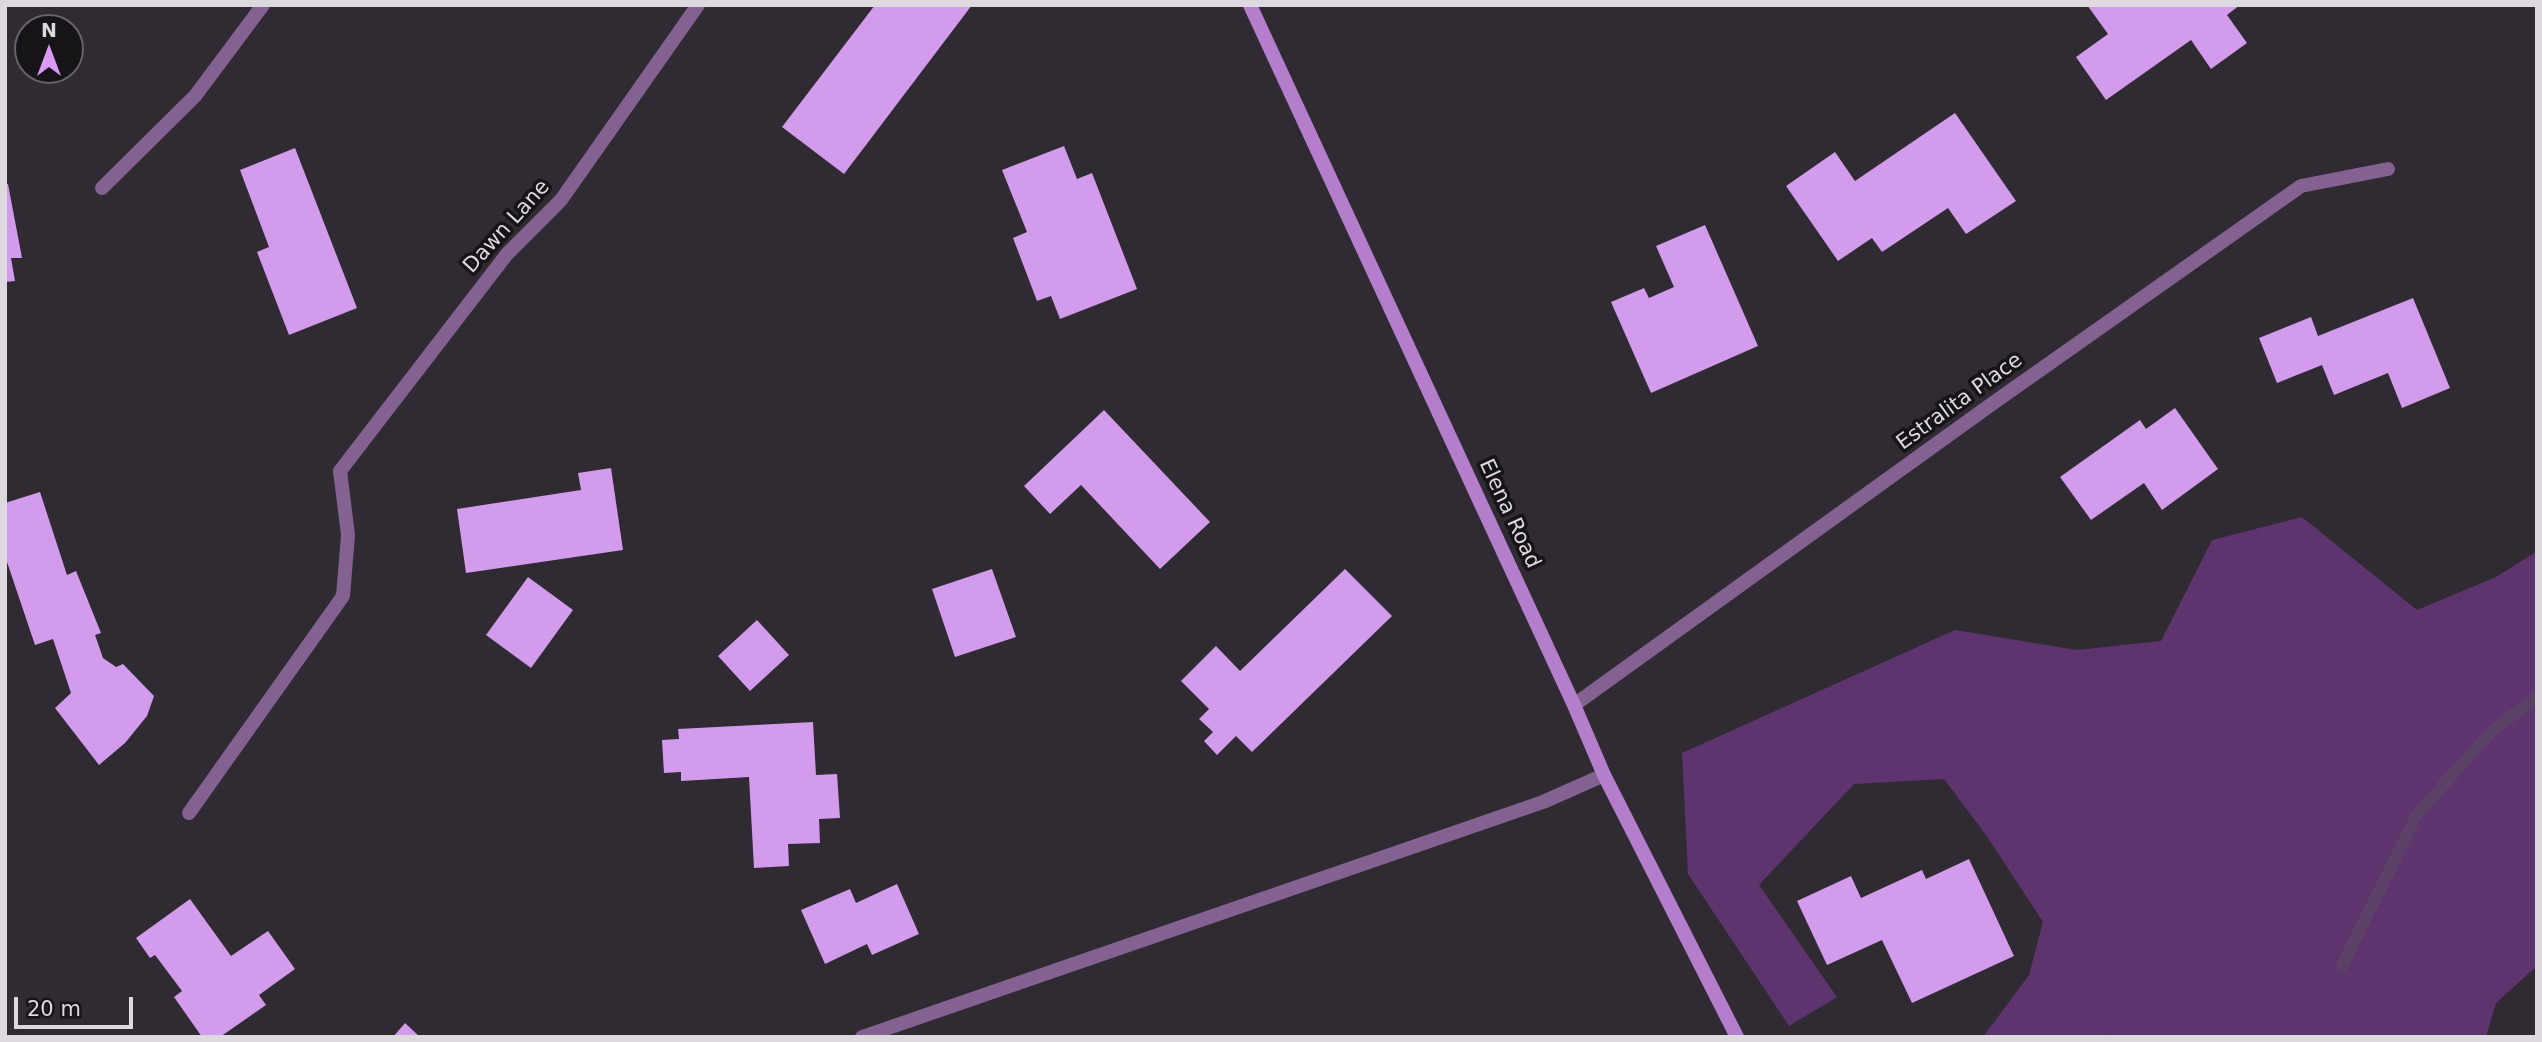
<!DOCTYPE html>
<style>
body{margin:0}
#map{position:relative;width:2542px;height:1042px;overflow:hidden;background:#302a33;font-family:"DejaVu Sans",sans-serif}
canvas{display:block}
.frame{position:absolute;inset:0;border:7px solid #ddd9df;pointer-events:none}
.north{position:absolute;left:14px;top:14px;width:70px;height:70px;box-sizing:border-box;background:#171418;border:2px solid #666368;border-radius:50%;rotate:0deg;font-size:19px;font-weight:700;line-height:28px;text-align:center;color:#ddd9df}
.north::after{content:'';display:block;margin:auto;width:24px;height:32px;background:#da9af6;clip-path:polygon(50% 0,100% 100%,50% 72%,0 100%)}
.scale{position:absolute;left:14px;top:997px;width:119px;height:32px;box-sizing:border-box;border:4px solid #ddd9df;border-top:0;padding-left:9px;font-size:21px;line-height:24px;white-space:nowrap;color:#ddd9df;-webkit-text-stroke:5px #171418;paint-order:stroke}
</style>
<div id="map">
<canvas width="2542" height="1042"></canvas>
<div class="frame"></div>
<div class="north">N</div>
<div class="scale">20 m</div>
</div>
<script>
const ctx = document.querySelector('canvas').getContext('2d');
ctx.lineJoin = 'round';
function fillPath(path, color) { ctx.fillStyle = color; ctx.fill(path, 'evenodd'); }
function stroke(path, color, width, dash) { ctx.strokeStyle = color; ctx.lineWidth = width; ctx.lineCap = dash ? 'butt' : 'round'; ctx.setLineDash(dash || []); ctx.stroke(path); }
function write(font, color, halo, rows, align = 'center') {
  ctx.font = font + ' "DejaVu Sans",sans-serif'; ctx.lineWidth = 7; ctx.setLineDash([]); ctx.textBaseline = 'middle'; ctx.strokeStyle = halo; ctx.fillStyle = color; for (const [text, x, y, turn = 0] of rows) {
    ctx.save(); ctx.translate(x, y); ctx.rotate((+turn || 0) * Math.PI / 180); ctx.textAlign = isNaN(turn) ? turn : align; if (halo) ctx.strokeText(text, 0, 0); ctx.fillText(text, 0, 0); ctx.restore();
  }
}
fillPath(new Path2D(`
 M2302,517L2417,610L2496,577L2537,551V966L2496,1003L2486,1037H2112L2110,1034L2105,1037H1983L2029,975L2043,922L1986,835L1944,779L1854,784L1759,885L1837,997L1789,1026L1688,874L1682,753L1955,630L2077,650L2161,641L2212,540Z`), '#5d346e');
stroke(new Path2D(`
 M2342,966L2417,814L2493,730L2537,697`), '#5c4166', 12);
fillPath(new Path2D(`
 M875,5H972L844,174L782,127Z
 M2087,5H2240L2227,15L2247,43L2211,69L2191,40L2106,100L2076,57L2108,34Z
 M1955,113L2016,201L1966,234L1948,208L1882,252L1872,238L1838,261L1786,186L1835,152L1855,181Z
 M1064,146L1077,179L1092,173L1137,289L1060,319L1051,296L1037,301L1013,238L1027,232L1002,170Z
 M295,148L357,308L289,335L257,252L269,247L240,170Z
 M8,184L22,258H11L15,281L5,282V185Z
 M1705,225L1758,346L1651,393L1611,302L1644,288L1649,298L1674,287L1656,246Z
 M2413,298L2450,388L2402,408L2388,373L2334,395L2322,365L2277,383L2259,338L2311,317L2318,336Z
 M2175,408L2218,469L2162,510L2144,483L2091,520L2060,477L2140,420L2146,429Z
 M1104,410L1210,522L1160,569L1081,485L1050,514L1024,486Z
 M611,468L623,550L466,573L457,509L581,490L578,473Z
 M40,492L67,575L76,571L101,633L95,635L103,658L116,667L123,664L154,696L147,716L125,743L99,765L55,708L71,693L53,639L35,645L5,556V503Z
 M992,569L1016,637L955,657L932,589Z
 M1345,569L1392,616L1252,752L1236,736L1217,755L1204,741L1213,732L1199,719L1209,709L1181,681L1216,646L1240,671Z
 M528,577L573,610L531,668L486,635Z
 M757,620L789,655L750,691L718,656Z
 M813,722L816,775L837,774L840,818L819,819L820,843L788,844L789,866L754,868L749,777L681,781V772L664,773L662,740L679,739L678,729Z
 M1969,859L2014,956L1912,1003L1882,940L1827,965L1797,901L1851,876L1861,898L1922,870L1926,879Z
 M897,884L919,934L872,955L867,944L825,964L801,910L850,889L856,903Z
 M190,899L231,956L268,931L295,969L259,995L266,1005L220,1037H202L174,997L182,991L155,955L150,958L136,938Z
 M405,1023L420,1037H393Z`), '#d29beb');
stroke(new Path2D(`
 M189,813L343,596L348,535L340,471`), '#836292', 14);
stroke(new Path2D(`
 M102,188L195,96L263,5
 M340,471L507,254L561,200L698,5
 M1574,705L1989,406L2301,186L2388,169
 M862,1037L1543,802L1604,775`), '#836292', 14);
stroke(new Path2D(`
 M1250,5L1574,705L1604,775L1737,1037`), '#b47ecc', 14);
write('21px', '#ddd9df', '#171418', [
 ["Dawn Lane",507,227,-48],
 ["Estralita Place",1960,402,-36],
 ["Elena Road",1509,514,65]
]);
</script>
